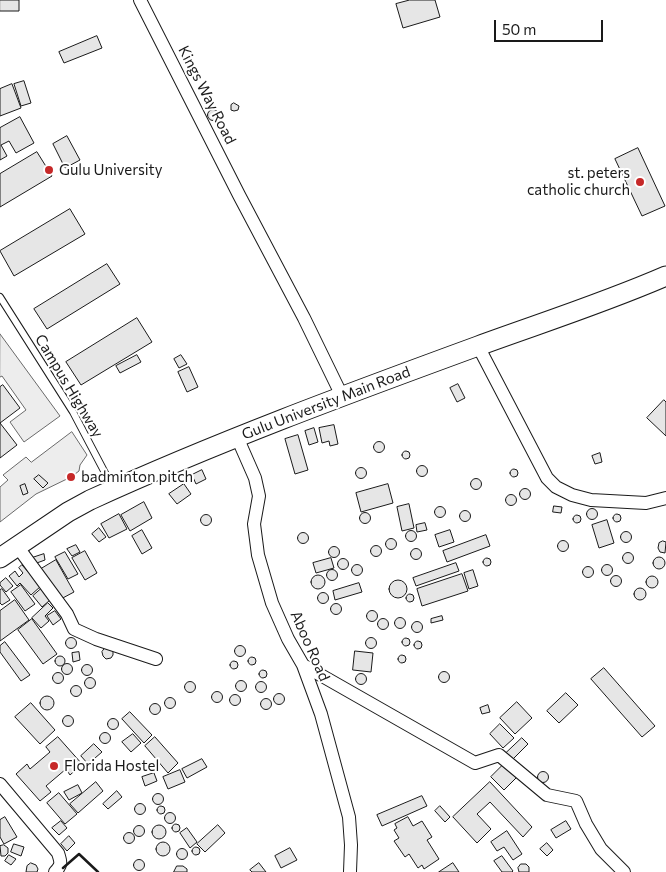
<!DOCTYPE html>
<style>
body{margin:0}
#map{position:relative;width:666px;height:872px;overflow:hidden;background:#fff;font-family:Commissioner,sans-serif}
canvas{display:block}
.scale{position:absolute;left:494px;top:20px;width:109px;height:22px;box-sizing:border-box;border:2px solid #1a1a1a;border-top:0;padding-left:6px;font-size:15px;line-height:18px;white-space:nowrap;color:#1a1a1a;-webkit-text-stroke:4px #fff;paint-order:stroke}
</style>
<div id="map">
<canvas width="666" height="872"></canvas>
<div class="scale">50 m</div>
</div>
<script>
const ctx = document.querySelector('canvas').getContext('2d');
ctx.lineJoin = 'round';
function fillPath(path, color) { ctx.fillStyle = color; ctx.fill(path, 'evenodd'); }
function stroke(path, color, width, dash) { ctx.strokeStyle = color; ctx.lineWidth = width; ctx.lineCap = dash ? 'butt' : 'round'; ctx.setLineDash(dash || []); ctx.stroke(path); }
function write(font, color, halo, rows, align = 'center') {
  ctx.font = font + ' Commissioner,sans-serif'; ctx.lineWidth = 4; ctx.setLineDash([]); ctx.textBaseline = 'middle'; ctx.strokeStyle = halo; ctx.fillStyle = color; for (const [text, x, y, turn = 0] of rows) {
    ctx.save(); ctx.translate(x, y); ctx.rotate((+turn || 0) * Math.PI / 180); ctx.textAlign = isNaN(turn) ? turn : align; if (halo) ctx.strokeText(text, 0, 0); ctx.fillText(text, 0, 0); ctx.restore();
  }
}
const built = new Path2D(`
 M0,334L60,416L24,442L10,422L26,410L2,376L0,377Z
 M72,432L87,455L80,465L79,471L71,477L36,494L0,522V487L8,480L3,475L26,457L31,462Z`);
fillPath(built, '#ededed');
stroke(built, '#6a6a6a', 1);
const building = new Path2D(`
 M0,0H19V11H0Z
 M410,0H435L440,17L403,28L396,4Z
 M97,36L102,48L64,63L59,52Z
 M24,81L31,103L21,106L14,84Z
 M12,84L21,108L0,116V89Z
 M234,103L239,106L238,110L234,111L231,110V105Z
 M207.5 115a5.5 5.5 0 1 1 11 0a5.5 5.5 0 1 1-11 0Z
 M20,117L34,143L16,153L9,141L1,145L7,156L0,160V128Z
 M67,136L80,160L65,168L53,144Z
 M638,148L665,206L642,216L615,159Z
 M37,152L52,176L0,207V174Z
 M70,209L85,234L14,276L0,251Z
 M107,264L120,284L47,329L34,309Z
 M137,318L152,342L81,385L66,362Z
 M137,355L141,362L120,373L116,366Z
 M181,355L187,364L179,368L174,359Z
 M189,367L198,387L187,392L178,372Z
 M458,384L465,398L457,402L450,388Z
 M3,385L20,408L0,423L17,445L0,458V387Z
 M664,400L666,402V436L647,418Z
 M334,425L338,444L330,446L329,441L322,443L319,428Z
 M314,428L318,442L309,445L305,431Z
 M298,435L308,470L295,474L285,439Z
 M373.5 447a5.5 5.5 0 1 1 11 0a5.5 5.5 0 1 1-11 0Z
 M402 455a4 4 0 1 1 8 0a4 4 0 1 1-8 0Z
 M600,453L602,462L595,464L592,456Z
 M416.5 471a5.5 5.5 0 1 1 11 0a5.5 5.5 0 1 1-11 0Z
 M355.5 473a5.5 5.5 0 1 1 11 0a5.5 5.5 0 1 1-11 0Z
 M510 473a4 4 0 1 1 8 0a4 4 0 1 1-8 0Z
 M202,470L206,479L196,484L192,475Z
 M39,475L48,483L43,488L34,479Z
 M470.5 484a5.5 5.5 0 1 1 11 0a5.5 5.5 0 1 1-11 0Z
 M25,484L28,493L23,495L20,486Z
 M184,484L191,494L177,504L169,494Z
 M388,484L393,503L361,512L356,493Z
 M519.5 494a5.5 5.5 0 1 1 11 0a5.5 5.5 0 1 1-11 0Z
 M505.5 500a5.5 5.5 0 1 1 11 0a5.5 5.5 0 1 1-11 0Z
 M144,502L152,518L130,531L121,515Z
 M409,504L414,528L402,531L397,507Z
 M554,506L562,507L561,513L553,512Z
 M434.5 512a5.5 5.5 0 1 1 11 0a5.5 5.5 0 1 1-11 0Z
 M586.5 514a5.5 5.5 0 1 1 11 0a5.5 5.5 0 1 1-11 0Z
 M459.5 516a5.5 5.5 0 1 1 11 0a5.5 5.5 0 1 1-11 0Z
 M359.5 518a5.5 5.5 0 1 1 11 0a5.5 5.5 0 1 1-11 0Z
 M613 518a4 4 0 1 1 8 0a4 4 0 1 1-8 0Z
 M119,514L127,529L109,538L101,524Z
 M200.5 520a5.5 5.5 0 1 1 11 0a5.5 5.5 0 1 1-11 0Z
 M573 519a4 4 0 1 1 8 0a4 4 0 1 1-8 0Z
 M607,520L614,543L599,548L592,525Z
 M425,523L427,530L417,532L416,525Z
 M99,528L106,537L99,542L92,534Z
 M142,530L152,548L142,554L132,536Z
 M450,530L454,542L439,547L435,535Z
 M405.5 536a5.5 5.5 0 1 1 11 0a5.5 5.5 0 1 1-11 0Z
 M620.5 537a5.5 5.5 0 1 1 11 0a5.5 5.5 0 1 1-11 0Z
 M297.5 538a5.5 5.5 0 1 1 11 0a5.5 5.5 0 1 1-11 0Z
 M486,535L490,546L447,562L443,551Z
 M385.5 544a5.5 5.5 0 1 1 11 0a5.5 5.5 0 1 1-11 0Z
 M557.5 546a5.5 5.5 0 1 1 11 0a5.5 5.5 0 1 1-11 0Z
 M663,541L666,542L665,553L660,552L658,548L659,543Z
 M76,545L80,552L72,556L67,549Z
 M370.5 551a5.5 5.5 0 1 1 11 0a5.5 5.5 0 1 1-11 0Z
 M328.5 552a5.5 5.5 0 1 1 11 0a5.5 5.5 0 1 1-11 0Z
 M410.5 554a5.5 5.5 0 1 1 11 0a5.5 5.5 0 1 1-11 0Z
 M85,551L97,573L85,580L72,558Z
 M65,552L78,574L68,579L55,557Z
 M622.5 558a5.5 5.5 0 1 1 11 0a5.5 5.5 0 1 1-11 0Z
 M44,554L45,560L34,564L32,558Z
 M653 563a6 6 0 1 1 12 0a6 6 0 1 1-12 0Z
 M483 562a4 4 0 1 1 8 0a4 4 0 1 1-8 0Z
 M331,558L334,568L316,573L313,563Z
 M337.5 564a5.5 5.5 0 1 1 11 0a5.5 5.5 0 1 1-11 0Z
 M56,560L74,592L59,600L41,569Z
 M456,563L459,571L416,586L413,578Z
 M601.5 570a5.5 5.5 0 1 1 11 0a5.5 5.5 0 1 1-11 0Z
 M351.5 570a5.5 5.5 0 1 1 11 0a5.5 5.5 0 1 1-11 0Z
 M22,565L41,586L31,595L20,583L17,586L9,576L15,571L19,577L23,573L19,568Z
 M582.5 572a5.5 5.5 0 1 1 11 0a5.5 5.5 0 1 1-11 0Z
 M326.5 575a5.5 5.5 0 1 1 11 0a5.5 5.5 0 1 1-11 0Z
 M473,570L478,586L469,589L464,573Z
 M462,574L468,591L422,606L417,589Z
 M311 582a7 7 0 1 1 14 0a7 7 0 1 1-14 0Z
 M610.5 581a5.5 5.5 0 1 1 11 0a5.5 5.5 0 1 1-11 0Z
 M646 582a6 6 0 1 1 12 0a6 6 0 1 1-12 0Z
 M6,578L13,586L6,592L0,585V583Z
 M389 589a9 9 0 1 1 18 0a9 9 0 1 1-18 0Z
 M359,583L362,592L335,600L333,591Z
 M21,585L35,604L25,611L11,592Z
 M634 594a6 6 0 1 1 12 0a6 6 0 1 1-12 0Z
 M2,589L10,600L2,605L0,603V590Z
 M41,589L50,600L42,607L33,596Z
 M317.5 598a5.5 5.5 0 1 1 11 0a5.5 5.5 0 1 1-11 0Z
 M406 598a4 4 0 1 1 8 0a4 4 0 1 1-8 0Z
 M15,600L29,620L0,641V611Z
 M48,603L53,608L45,616L49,621L41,628L32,618Z
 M330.5 609a5.5 5.5 0 1 1 11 0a5.5 5.5 0 1 1-11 0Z
 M366.5 616a5.5 5.5 0 1 1 11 0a5.5 5.5 0 1 1-11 0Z
 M55,611L61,619L53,625L47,616Z
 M442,616L443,620L431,623V619Z
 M394.5 623a5.5 5.5 0 1 1 11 0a5.5 5.5 0 1 1-11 0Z
 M377.5 624a5.5 5.5 0 1 1 11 0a5.5 5.5 0 1 1-11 0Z
 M32,619L57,654L43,664L18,630Z
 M411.5 627a5.5 5.5 0 1 1 11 0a5.5 5.5 0 1 1-11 0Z
 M365.5 643a5.5 5.5 0 1 1 11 0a5.5 5.5 0 1 1-11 0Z
 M65.5 643a5.5 5.5 0 1 1 11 0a5.5 5.5 0 1 1-11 0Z
 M402 642a4 4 0 1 1 8 0a4 4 0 1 1-8 0Z
 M414 645a4 4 0 1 1 8 0a4 4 0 1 1-8 0Z
 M5,642L30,675L21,681L0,652V646Z
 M234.5 651a5.5 5.5 0 1 1 11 0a5.5 5.5 0 1 1-11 0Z
 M105,648L113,650V655L111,658L106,659L103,656L102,652Z
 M355,651L373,653L371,672L353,670Z
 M79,652L80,660L73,662L72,653Z
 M398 659a4 4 0 1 1 8 0a4 4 0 1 1-8 0Z
 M55 661a5 5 0 1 1 10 0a5 5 0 1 1-10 0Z
 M248 661a4 4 0 1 1 8 0a4 4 0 1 1-8 0Z
 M230 665a4 4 0 1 1 8 0a4 4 0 1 1-8 0Z
 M61.5 669a5.5 5.5 0 1 1 11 0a5.5 5.5 0 1 1-11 0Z
 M81.5 670a5.5 5.5 0 1 1 11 0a5.5 5.5 0 1 1-11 0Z
 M604,668L655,726L642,737L591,679Z
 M259 674a4 4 0 1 1 8 0a4 4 0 1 1-8 0Z
 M438.5 677a5.5 5.5 0 1 1 11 0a5.5 5.5 0 1 1-11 0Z
 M52.5 678a5.5 5.5 0 1 1 11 0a5.5 5.5 0 1 1-11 0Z
 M355.5 679a5.5 5.5 0 1 1 11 0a5.5 5.5 0 1 1-11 0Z
 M84.5 683a5.5 5.5 0 1 1 11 0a5.5 5.5 0 1 1-11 0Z
 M235.5 686a5.5 5.5 0 1 1 11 0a5.5 5.5 0 1 1-11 0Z
 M255.5 687a5.5 5.5 0 1 1 11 0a5.5 5.5 0 1 1-11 0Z
 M184.5 687a5.5 5.5 0 1 1 11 0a5.5 5.5 0 1 1-11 0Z
 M70.5 691a5.5 5.5 0 1 1 11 0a5.5 5.5 0 1 1-11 0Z
 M211.5 697a5.5 5.5 0 1 1 11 0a5.5 5.5 0 1 1-11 0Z
 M566,693L578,705L559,723L547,711Z
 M273.5 699a5.5 5.5 0 1 1 11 0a5.5 5.5 0 1 1-11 0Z
 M229.5 700a5.5 5.5 0 1 1 11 0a5.5 5.5 0 1 1-11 0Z
 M40 703a7 7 0 1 1 14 0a7 7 0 1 1-14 0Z
 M164.5 703a5.5 5.5 0 1 1 11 0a5.5 5.5 0 1 1-11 0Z
 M260.5 704a5.5 5.5 0 1 1 11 0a5.5 5.5 0 1 1-11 0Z
 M517,702L532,718L515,734L500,718Z
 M31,703L55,730L40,744L15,717Z
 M149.5 709a5.5 5.5 0 1 1 11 0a5.5 5.5 0 1 1-11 0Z
 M488,705L490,712L482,714L480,708Z
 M130,712L152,735L144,743L122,719Z
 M62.5 721a5.5 5.5 0 1 1 11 0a5.5 5.5 0 1 1-11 0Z
 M107.5 724a5.5 5.5 0 1 1 11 0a5.5 5.5 0 1 1-11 0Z
 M500,724L514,738L503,748L490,734Z
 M99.5 738a5.5 5.5 0 1 1 11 0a5.5 5.5 0 1 1-11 0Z
 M133,734L141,743L131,752L122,742Z
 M58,737L82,764L70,775L66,769L46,786L51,792L40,801L16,774L27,764L30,769L50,752L46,747Z
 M155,737L178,763L168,773L145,746Z
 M522,738L528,744L509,763L503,756Z
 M94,744L102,752L88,764L81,756Z
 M202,759L207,767L187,778L182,769Z
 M506,762L519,775L504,790L491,777Z
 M180,770L185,782L168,789L163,777Z
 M537.5 777a5.5 5.5 0 1 1 11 0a5.5 5.5 0 1 1-11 0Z
 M154,773L157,781L145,786L142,777Z
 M96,782L103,791L78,813L70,804Z
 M490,782L532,827L523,837L490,802L477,814L491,829L477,843L453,817Z
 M78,785L82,793L69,800L64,792Z
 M117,791L122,797L108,809L103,804Z
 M59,793L77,814L65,824L47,803Z
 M152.5 799a5.5 5.5 0 1 1 11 0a5.5 5.5 0 1 1-11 0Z
 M422,796L427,806L382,826L377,815Z
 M134.5 809a5.5 5.5 0 1 1 11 0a5.5 5.5 0 1 1-11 0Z
 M440,806L450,817L445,822L435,811Z
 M157 810a4 4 0 1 1 8 0a4 4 0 1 1-8 0Z
 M164.5 818a5.5 5.5 0 1 1 11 0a5.5 5.5 0 1 1-11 0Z
 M5,817L17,837L4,844L0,837V820Z
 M408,817L413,826L422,821L432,837L427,840L439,859L424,869L422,865L418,868L409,854L405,857L394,841L399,838L394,830L397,828L395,824Z
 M61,821L67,828L59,835L52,828Z
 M566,821L571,829L556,838L551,830Z
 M172 828a4 4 0 1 1 8 0a4 4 0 1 1-8 0Z
 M218,825L225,833L205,852L197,844Z
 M152 832a7 7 0 1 1 14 0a7 7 0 1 1-14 0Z
 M133.5 831a5.5 5.5 0 1 1 11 0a5.5 5.5 0 1 1-11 0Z
 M187,828L197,842L190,848L180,833Z
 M507,831L522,854L513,860L504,847L497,851L491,842Z
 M123.5 838a5.5 5.5 0 1 1 11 0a5.5 5.5 0 1 1-11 0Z
 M69,836L75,843L67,851L61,844Z
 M156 849a7 7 0 1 1 14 0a7 7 0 1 1-14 0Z
 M547,843L553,850L547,856L540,849Z
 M14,844L24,847L21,856L11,852Z
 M4,845L8,848V853L5,856H1L0,846Z
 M192 851a4 4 0 1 1 8 0a4 4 0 1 1-8 0Z
 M290,848L297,860L281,868L275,856Z
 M176.5 854a5.5 5.5 0 1 1 11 0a5.5 5.5 0 1 1-11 0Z
 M9,855L16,859L11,865L5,861Z
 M502,856L513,871L512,872H502L494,861Z
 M133.5 865a5.5 5.5 0 1 1 11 0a5.5 5.5 0 1 1-11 0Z
 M31,863L36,865L38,869L37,872H26L27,866Z
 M259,863L266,872H252L250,870Z
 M453,863L459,872H439Z
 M521,864H526L529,867V872H519L518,868Z
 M177,866H183L187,869V872H174Z`);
fillPath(building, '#e6e6e6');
stroke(building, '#1a1a1a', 1);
const lane = new Path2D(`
 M0,297L73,412L113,488`);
const street = new Path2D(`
 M140,0L239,195L304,318L342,396
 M478,346L547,478L556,487L572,495L591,500L646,503L666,498
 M237,437L255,478L259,496L254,524L258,555L272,603L288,639L303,665L321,714L349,817L351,845L350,872
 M17,546L67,614L74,629L96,639L156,659
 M303,665L475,763L499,755L547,795L576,801L586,824L601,849L624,872
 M0,784L58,853C61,862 62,865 55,872`);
const secondary = new Path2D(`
 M0,558L68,512L90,500C217,442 347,394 478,346C541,323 604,303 666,276`);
stroke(lane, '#1a1a1a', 8);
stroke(street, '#1a1a1a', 14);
stroke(secondary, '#1a1a1a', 21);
stroke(lane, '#fff', 6);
stroke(street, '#fff', 12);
stroke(secondary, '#fff', 19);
stroke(new Path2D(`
 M63,868L79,854L98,872`), '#1a1a1a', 2.5);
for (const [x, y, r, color] of [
 [49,170,5,"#c62828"],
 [640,182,5,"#c62828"],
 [71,477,5,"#c62828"],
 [54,766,5,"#c62828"]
]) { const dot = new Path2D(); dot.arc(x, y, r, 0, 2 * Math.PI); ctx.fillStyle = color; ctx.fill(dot); stroke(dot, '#fff', 2); }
write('15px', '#1a1a1a', '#fff', [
 ["Kings Way Road",207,95,63],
 ["Campus Highway",69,386,59],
 ["Gulu University Main Road",326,403,-21],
 ["Aboo Road",310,646,66]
]);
write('15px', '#1a1a1a', '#fff', [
 ["Gulu University",59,170],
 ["st. peters",630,173,"right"],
 ["catholic church",630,190,"right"],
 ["badminton pitch",81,477],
 ["Florida Hostel",64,766]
], 'left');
</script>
